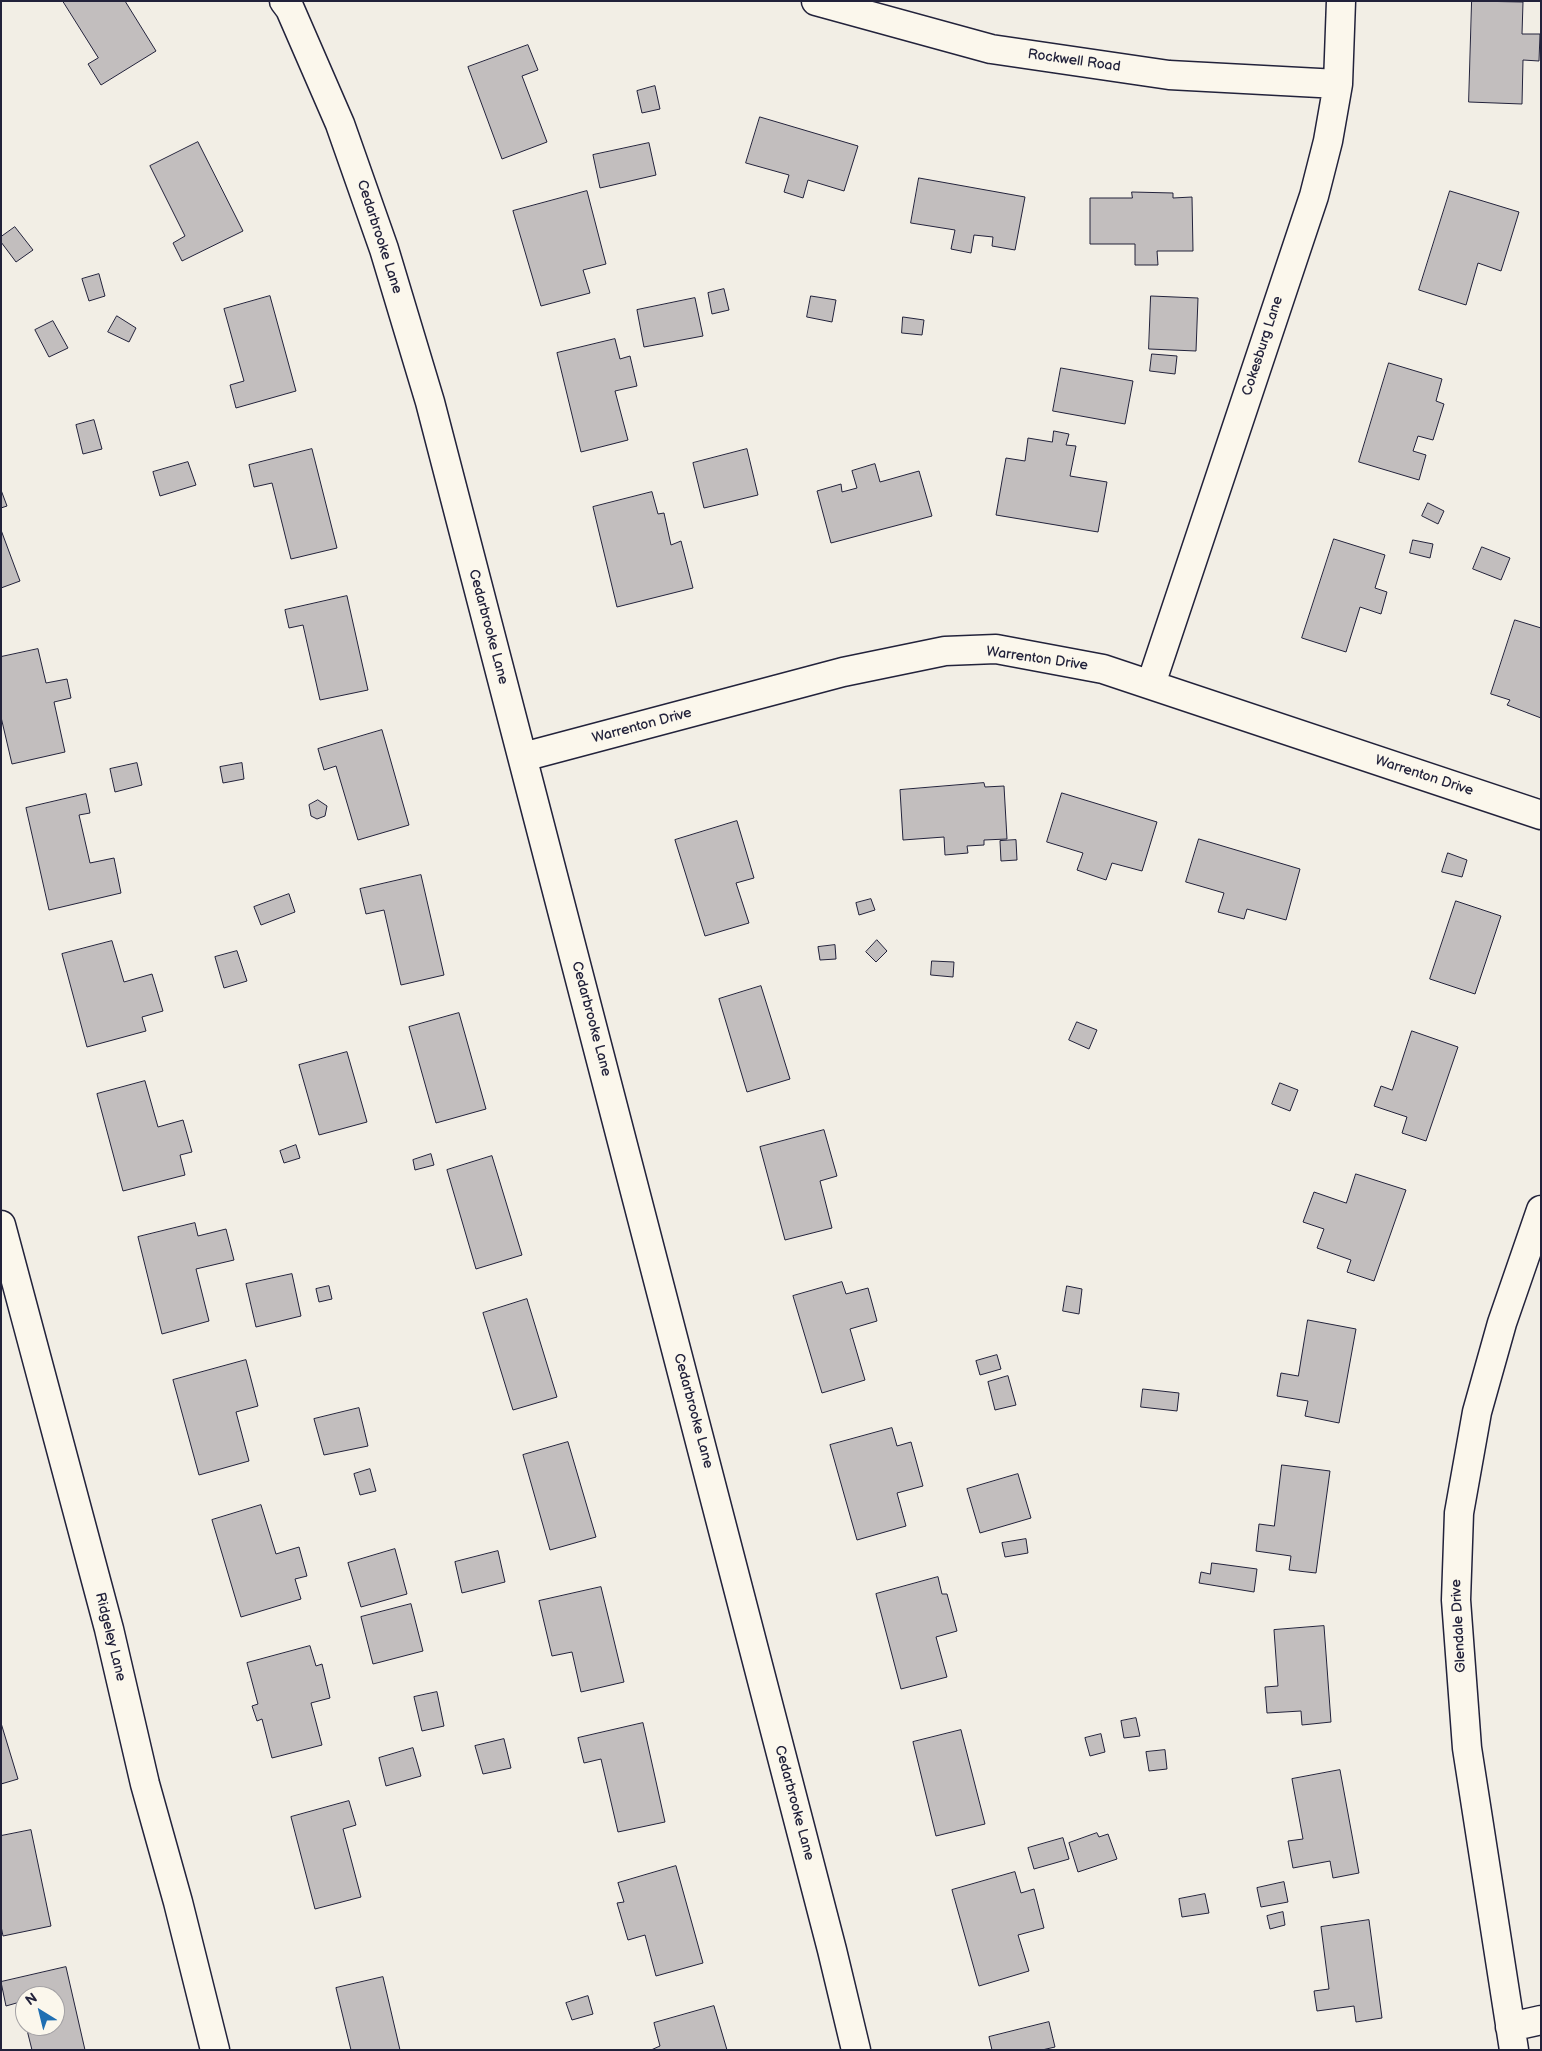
<!DOCTYPE html>
<style>
body{margin:0}
#map{position:relative;width:1542px;height:2051px;overflow:hidden;background:#f2eee5;font-family:"Balsamiq Sans",sans-serif}
canvas{display:block}
.frame{position:absolute;inset:0;border:2px solid #22223b;pointer-events:none}
.north{position:absolute;left:15px;top:1986px;width:50px;height:50px;box-sizing:border-box;background:#fbf7ec;border:1px solid #a4a2a5;border-radius:50%;rotate:324deg;font-size:14px;font-weight:700;line-height:20px;text-align:center;color:#22223b}
.north::after{content:'';display:block;margin:auto;width:18px;height:22px;background:#1f6fb2;clip-path:polygon(50% 0,100% 100%,50% 72%,0 100%)}
</style>
<div id="map">
<canvas width="1542" height="2051"></canvas>
<div class="frame"></div>
<div class="north">N</div>
</div>
<script>
const ctx = document.querySelector('canvas').getContext('2d');
ctx.lineJoin = 'round';
function fillPath(path, color) { ctx.fillStyle = color; ctx.fill(path, 'evenodd'); }
function stroke(path, color, width, dash) { ctx.strokeStyle = color; ctx.lineWidth = width; ctx.lineCap = dash ? 'butt' : 'round'; ctx.setLineDash(dash || []); ctx.stroke(path); }
function write(font, color, halo, rows, align = 'center') {
  ctx.font = font + ' "Balsamiq Sans",sans-serif'; ctx.lineWidth = 4; ctx.setLineDash([]); ctx.textBaseline = 'middle'; ctx.strokeStyle = halo; ctx.fillStyle = color; for (const [text, x, y, turn = 0] of rows) {
    ctx.save(); ctx.translate(x, y); ctx.rotate((+turn || 0) * Math.PI / 180); ctx.textAlign = isNaN(turn) ? turn : align; if (halo) ctx.strokeText(text, 0, 0); ctx.fillText(text, 0, 0); ctx.restore();
  }
}
const building = new Path2D(`
 M63,1H125L156,51L101,85L88,64L98,58Z
 M1472,1L1523,2L1522,34H1540L1539,61L1523,60L1522,104L1469,102Z
 M528,45L538,70L522,76L547,142L502,159L468,67Z
 M655,86L660,109L642,113L637,91Z
 M760,117L858,146L844,191L808,180L803,198L784,192L789,175L746,163Z
 M198,142L243,231L182,261L173,243L185,236L150,166Z
 M649,143L656,175L600,188L593,155Z
 M919,178L1025,197L1015,250L992,246L993,237L974,235L971,253L951,249L955,230L911,223Z
 M587,191L606,264L583,270L590,293L541,306L513,211Z
 M1450,191L1519,212L1501,271L1478,263L1466,305L1419,290Z
 M1132,192L1173,193V198L1192,197L1193,251H1157L1158,265H1135V244H1090V198H1132Z
 M15,227L33,250L16,262L1,242V237Z
 M99,274L105,296L89,301L82,279Z
 M724,289L729,310L712,314L708,293Z
 M270,296L296,391L236,408L230,385L244,381L224,309Z
 M811,296L836,300L832,322L807,317Z
 M1151,296L1198,298L1196,351L1149,349Z
 M695,298L703,336L644,347L637,310Z
 M117,316L136,328L129,342L108,332Z
 M903,317L924,320L922,335L902,333Z
 M53,321L68,348L49,357L35,330Z
 M615,339L620,359L630,356L637,386L615,391L628,440L581,452L557,353Z
 M1152,354L1177,356L1175,374L1150,371Z
 M1389,363L1442,379L1436,401L1444,404L1433,440L1418,436L1413,451L1426,455L1419,480L1359,462Z
 M1061,368L1133,381L1125,424L1053,411Z
 M94,420L102,449L83,454L76,425Z
 M1054,431L1069,434L1066,445L1076,446L1070,476L1107,482L1098,532L996,515L1006,458L1025,461L1028,438L1052,442Z
 M312,449L337,548L291,559L272,483L254,487L249,465Z
 M747,449L758,495L704,508L693,463Z
 M188,462L196,485L160,496L153,472Z
 M875,464L880,482L919,471L932,516L831,543L817,491L841,484L842,492L857,488L852,471Z
 M1,490L7,506L1,508Z
 M652,492L658,514L664,513L671,545L681,541L693,588L617,607L593,507Z
 M1428,503L1444,511L1438,524L1422,516Z
 M1,530L20,581L1,588Z
 M1334,539L1385,555L1375,588L1387,592L1381,614L1360,607L1346,652L1302,638Z
 M1413,540L1433,544L1430,558L1410,553Z
 M1482,547L1510,558L1501,580L1473,569Z
 M347,596L368,690L320,700L303,625L289,628L285,610Z
 M1515,620L1541,628V718L1507,705L1510,700L1491,694Z
 M38,649L46,683L67,679L71,698L54,702L65,752L12,764L1,717V657Z
 M382,730L409,825L358,840L336,766L324,770L318,749Z
 M137,763L142,785L115,792L110,769Z
 M242,763L244,779L223,783L220,767Z
 M984,783L985,787L1004,786L1007,839L984,840V845L967,846L968,853L945,855L944,837L903,840L900,790Z
 M1062,793L1157,822L1142,871L1112,863L1106,880L1077,870L1083,853L1047,842Z
 M86,794L90,813L79,815L90,863L114,858L121,893L49,910L26,808Z
 M318,800L327,806L325,816L317,819L311,816L309,805Z
 M737,821L754,878L736,883L749,923L705,936L675,840Z
 M1199,839L1300,869L1286,920L1247,909L1244,919L1218,912L1224,893L1186,882Z
 M1016,840L1017,860L1001,861L1000,841Z
 M1448,853L1467,860L1462,877L1442,872Z
 M421,875L444,975L401,985L384,910L366,914L360,889Z
 M289,894L295,912L261,925L254,907Z
 M871,899L875,910L859,915L856,903Z
 M1456,901L1501,916L1475,994L1430,979Z
 M877,940L887,951L876,962L866,952Z
 M112,941L124,982L152,974L163,1011L142,1017L146,1031L87,1047L62,954Z
 M835,945L836,959L820,960L818,947Z
 M237,951L247,981L224,988L215,957Z
 M932,961L954,962L953,977L931,975Z
 M761,986L790,1079L747,1092L719,999Z
 M459,1013L486,1109L436,1123L409,1027Z
 M1077,1022L1097,1030L1089,1049L1069,1040Z
 M1412,1031L1458,1047L1426,1141L1402,1133L1407,1117L1374,1106L1381,1086L1392,1090Z
 M347,1052L367,1122L319,1135L299,1065Z
 M145,1081L158,1127L183,1120L192,1152L180,1155L185,1175L123,1191L97,1094Z
 M1280,1083L1298,1090L1290,1111L1272,1104Z
 M824,1130L837,1176L820,1181L832,1228L785,1240L760,1147Z
 M296,1145L300,1158L284,1163L280,1151Z
 M431,1154L434,1165L415,1170L413,1160Z
 M492,1156L522,1255L476,1269L447,1170Z
 M1356,1174L1406,1190L1374,1281L1347,1272L1351,1260L1317,1248L1324,1229L1303,1222L1314,1192L1346,1203Z
 M195,1223L198,1236L226,1229L234,1260L196,1269L209,1321L162,1334L138,1237Z
 M292,1274L301,1316L256,1327L246,1284Z
 M842,1282L846,1294L868,1288L877,1321L850,1329L865,1380L822,1393L793,1296Z
 M329,1286L332,1299L319,1302L316,1289Z
 M1067,1286L1082,1289L1079,1314L1063,1311Z
 M527,1299L557,1397L513,1410L483,1313Z
 M1308,1320L1356,1329L1339,1423L1305,1416L1308,1401L1277,1396L1281,1373L1298,1376Z
 M997,1355L1001,1369L980,1375L976,1361Z
 M246,1360L258,1406L236,1412L249,1461L199,1475L173,1380Z
 M1008,1376L1016,1405L995,1410L988,1382Z
 M1143,1389L1179,1393L1177,1411L1141,1407Z
 M359,1408L368,1446L324,1455L314,1419Z
 M892,1428L897,1446L911,1442L923,1486L897,1493L906,1526L857,1540L830,1445Z
 M568,1442L596,1537L550,1550L523,1455Z
 M1282,1465L1330,1471L1316,1573L1289,1570L1291,1556L1256,1551L1259,1524L1274,1526Z
 M370,1469L376,1491L360,1495L354,1474Z
 M1018,1474L1031,1518L980,1533L967,1489Z
 M261,1505L276,1554L299,1547L307,1576L295,1579L301,1599L241,1617L212,1520Z
 M1026,1539L1028,1553L1005,1557L1002,1543Z
 M395,1549L407,1594L361,1607L348,1563Z
 M498,1551L505,1582L462,1593L455,1562Z
 M1212,1563L1257,1569L1254,1592L1199,1583L1201,1572L1210,1574Z
 M938,1577L942,1594H947L957,1631L936,1637L947,1677L901,1689L876,1594Z
 M601,1587L624,1682L581,1692L572,1652L552,1656L539,1601Z
 M411,1604L423,1651L373,1664L361,1617Z
 M1324,1626L1331,1722L1302,1725L1301,1711L1267,1713L1265,1687L1278,1686L1274,1630Z
 M310,1646L316,1666L322,1664L330,1698L311,1703L322,1745L272,1758L262,1719L257,1721L252,1706L258,1704L247,1663Z
 M437,1692L444,1726L422,1731L414,1697Z
 M1136,1718L1140,1736L1124,1738L1121,1721Z
 M1,1723L18,1779L1,1784Z
 M643,1723L665,1822L618,1832L601,1759L584,1763L578,1738Z
 M961,1730L985,1824L936,1836L913,1742Z
 M1101,1734L1105,1752L1090,1756L1085,1738Z
 M504,1739L511,1768L483,1774L475,1746Z
 M413,1748L421,1776L386,1786L379,1758Z
 M1165,1750L1167,1769L1149,1771L1146,1752Z
 M1340,1770L1359,1873L1333,1878L1330,1861L1293,1868L1288,1841L1303,1839L1292,1779Z
 M349,1801L356,1825L343,1829L361,1897L315,1909L291,1817Z
 M31,1830L51,1926L3,1936L1,1926V1836Z
 M1097,1833L1099,1837L1108,1834L1117,1859L1078,1872L1069,1843Z
 M1063,1838L1069,1859L1034,1869L1028,1848Z
 M676,1866L703,1963L656,1976L645,1935L628,1940L617,1903L624,1902L618,1883Z
 M1015,1872L1021,1893L1034,1889L1044,1928L1018,1935L1029,1971L979,1986L952,1890Z
 M1284,1882L1288,1902L1261,1907L1257,1888Z
 M1205,1894L1209,1913L1182,1917L1179,1899Z
 M1283,1912L1285,1925L1270,1929L1267,1916Z
 M1369,1920L1382,2018L1356,2022L1354,2006L1317,2011L1314,1991L1329,1989L1321,1927Z
 M66,1967L85,2050H32L26,2026H55V1996H25V2022L20,2002L6,2006L1,1982Z
 M383,1977L400,2050H351L336,1988Z
 M588,1996L593,2014L572,2020L566,2003Z
 M714,2006L727,2050H651L660,2046L654,2023Z
 M1049,2022L1055,2047L1042,2050H992L989,2037Z`);
fillPath(building, '#c2bebe');
stroke(building, '#22223b', 1);
const minor = new Path2D(`
 M284,1L290,9L340,124L384,249L430,402L832,1950L856,2050
 M816,1L991,49L1169,75L1338,84
 M1151,684L1314,196L1328,141L1338,84L1341,1
 M523,757L843,672L945,651L996,649L1103,669L1541,815
 M1,1225L109,1629L145,1784L178,1902L215,2050
 M1510,2027L1541,2020
 M1514,2050L1467,1748L1456,1600L1459,1513L1477,1412L1502,1323L1541,1210`);
stroke(minor, '#22223b', 31);
stroke(minor, '#fbf7ec', 28);
write('14px', '#22223b', '#fbf7ec', [
 ["Rockwell Road",1074,61,8],
 ["Cedarbrooke Lane",379,237,72],
 ["Cokesburg Lane",1263,346,-72],
 ["Cedarbrooke Lane",488,627,75],
 ["Warrenton Drive",1037,659,8],
 ["Warrenton Drive",642,726,-15],
 ["Warrenton Drive",1424,776,18],
 ["Cedarbrooke Lane",591,1019,75],
 ["Cedarbrooke Lane",693,1411,75],
 ["Glendale Drive",1459,1626,-93],
 ["Ridgeley Lane",110,1637,76],
 ["Cedarbrooke Lane",794,1803,75]
]);
</script>
